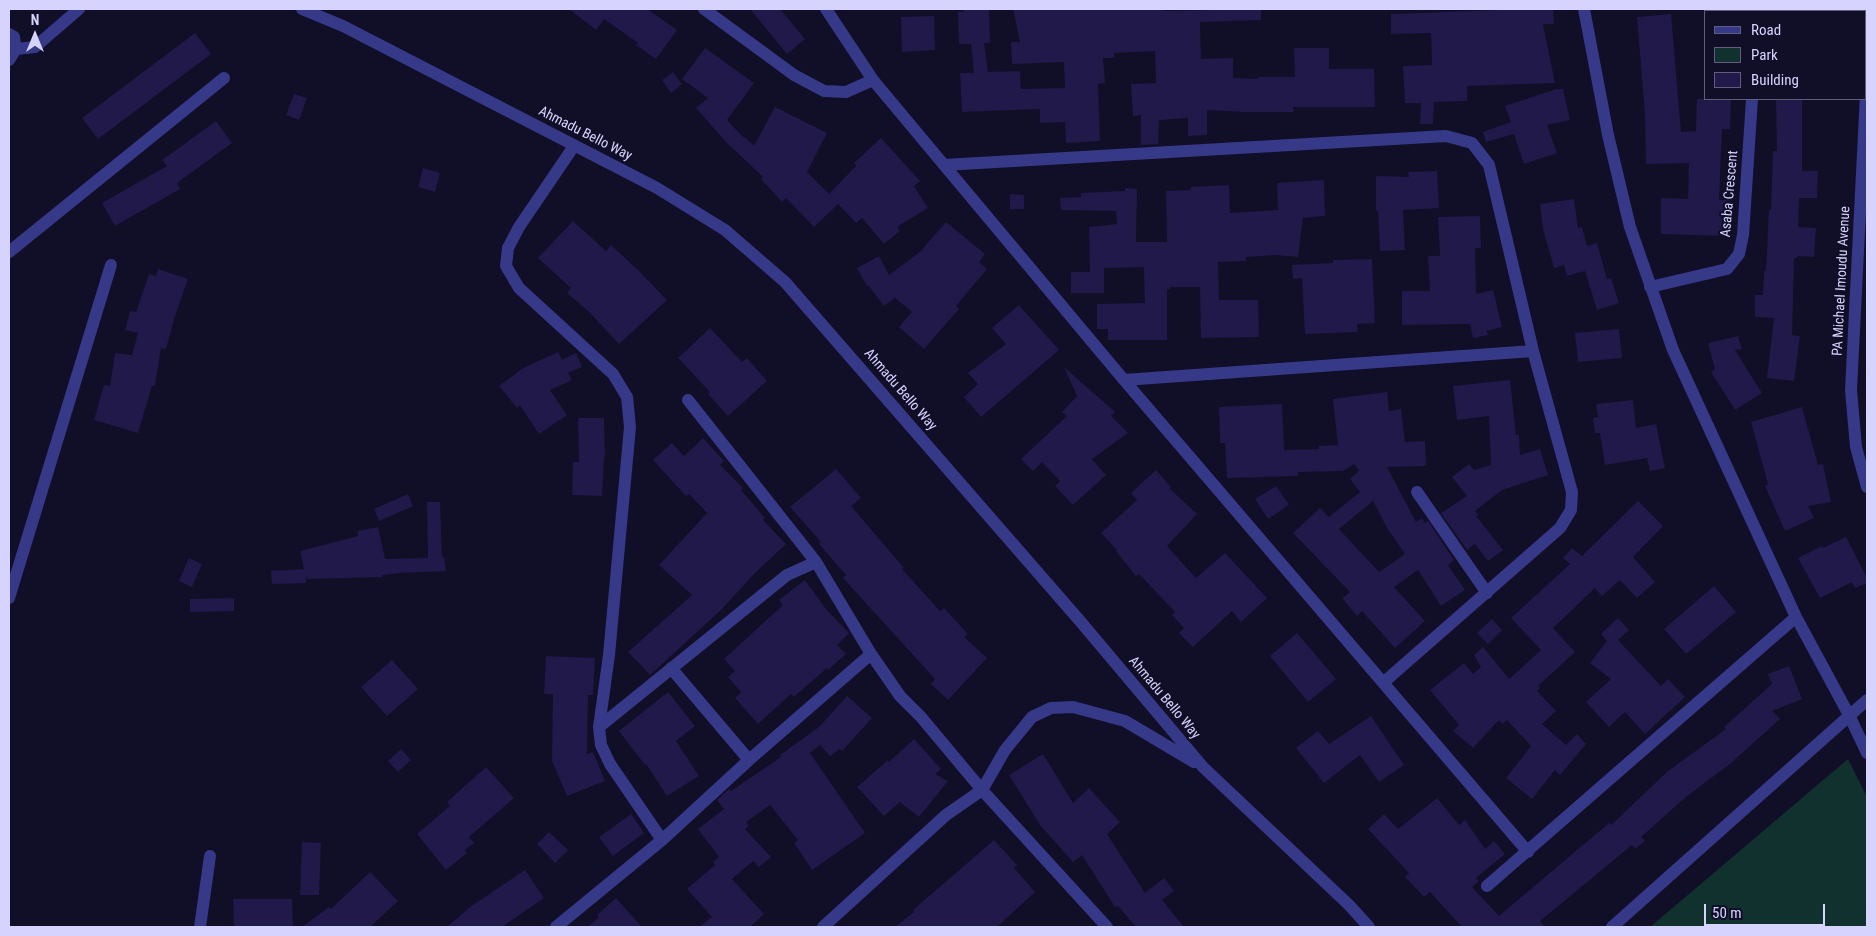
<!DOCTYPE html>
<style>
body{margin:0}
#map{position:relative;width:1876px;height:936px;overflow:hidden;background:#110e27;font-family:"Roboto Condensed",sans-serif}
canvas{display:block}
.frame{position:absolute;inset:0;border:10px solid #d6d4ff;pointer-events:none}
.legend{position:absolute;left:1704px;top:10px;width:162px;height:90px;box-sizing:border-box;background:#110e27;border:1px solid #605d7d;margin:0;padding:6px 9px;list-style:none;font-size:15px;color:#d6d4ff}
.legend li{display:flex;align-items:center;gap:10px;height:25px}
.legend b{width:25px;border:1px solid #605d7d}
.north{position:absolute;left:10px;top:10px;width:50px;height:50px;-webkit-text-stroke:4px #110e27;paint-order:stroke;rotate:0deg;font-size:14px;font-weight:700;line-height:20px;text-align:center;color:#d6d4ff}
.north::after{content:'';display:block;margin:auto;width:18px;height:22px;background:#d6d4ff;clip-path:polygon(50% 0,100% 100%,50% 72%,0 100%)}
.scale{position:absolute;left:1704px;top:904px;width:121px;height:22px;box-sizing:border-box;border:2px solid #d6d4ff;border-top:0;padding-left:6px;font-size:15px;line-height:18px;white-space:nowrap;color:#d6d4ff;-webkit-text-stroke:4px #110e27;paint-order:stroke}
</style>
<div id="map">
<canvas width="1876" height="936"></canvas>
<div class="frame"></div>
<ul class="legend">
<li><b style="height:6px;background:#363888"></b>Road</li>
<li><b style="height:14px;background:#11312e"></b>Park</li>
<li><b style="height:14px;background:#201949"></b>Building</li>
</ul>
<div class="north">N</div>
<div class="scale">50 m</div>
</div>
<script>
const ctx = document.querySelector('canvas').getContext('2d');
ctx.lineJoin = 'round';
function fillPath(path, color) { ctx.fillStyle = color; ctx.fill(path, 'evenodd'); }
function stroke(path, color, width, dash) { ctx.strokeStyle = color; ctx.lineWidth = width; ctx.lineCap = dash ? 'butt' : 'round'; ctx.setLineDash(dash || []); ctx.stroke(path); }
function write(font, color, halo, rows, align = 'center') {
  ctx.font = font + ' "Roboto Condensed",sans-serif'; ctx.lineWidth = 4.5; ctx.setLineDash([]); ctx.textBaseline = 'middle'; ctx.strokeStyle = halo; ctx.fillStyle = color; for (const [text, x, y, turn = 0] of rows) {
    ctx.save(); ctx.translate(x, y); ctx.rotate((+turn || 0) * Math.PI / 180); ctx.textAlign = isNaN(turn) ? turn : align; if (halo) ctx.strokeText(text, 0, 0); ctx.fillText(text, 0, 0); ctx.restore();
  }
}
fillPath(new Path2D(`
 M1848,759L1867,797V927H1650Z`), '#11312e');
fillPath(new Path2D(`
 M569,9H647L677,30L656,59L636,45L638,43L604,19L596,30Z
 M750,9H780L805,39L787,54Z
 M964,9H989L990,43H984L988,72L1020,71L1021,89L1065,88L1064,62L1012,64L1011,42H1020L1013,9H1163L1164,11L1261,9V20L1200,22L1201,59L1233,58V78L1258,79V77H1295L1294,48H1329V69H1374L1375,107H1293L1294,112H1243L1207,110V135L1188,136V118L1159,120L1158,144L1141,145V115L1133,116L1131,84L1156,83L1155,51L1114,53V58H1103L1105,83L1098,84L1100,141L1066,143L1065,122L1040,123V109L962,112L960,73H974L971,44H959L958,12H964Z
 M1527,9H1553L1554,24H1543L1555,83L1467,86V101L1434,102L1433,124H1420L1421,103H1405L1403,66L1432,65L1431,33L1391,34V14Z
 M1671,14L1681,132L1696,131L1697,99H1731L1730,129H1722L1719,200H1730L1729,236L1661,234V198L1688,199L1689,163L1646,164L1645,114L1637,17Z
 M934,16L935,50L902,52L901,17Z
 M195,33L211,54L98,139L82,118Z
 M705,48L754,83L727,120L744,138L745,137L754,146L775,107L827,133L807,172L829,194L856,166L854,163L881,138L920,181L914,186L928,208L897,227L900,231L884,244L862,218L856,223L838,204L814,227L786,198L782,202L761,179L763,177L726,142L696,108L708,98L682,79Z
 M673,72L682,84L671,93L662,80Z
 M1556,89H1563L1570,120L1547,125L1557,153L1524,164L1514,134L1486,142L1483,132L1511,122L1505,106Z
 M294,94L307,98L299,120L286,115Z
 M1776,99H1802V171H1818L1817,198H1799L1798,227L1816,228L1814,257L1797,256V258H1794L1792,335L1800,336L1794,381L1767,378L1774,318L1755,317V295H1763L1764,271H1766L1769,210H1771L1773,151H1777Z
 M216,121L232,143L177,183L180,189L115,226L102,203L167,166L162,160Z
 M423,168L440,173L435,192L418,187Z
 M1437,171L1439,208L1403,210L1405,250L1380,251L1378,211H1376V176L1409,177L1408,172Z
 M1324,180L1325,216L1303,218L1298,257L1277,255L1246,257V261L1218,262L1219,300H1258L1259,337L1201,338L1200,287H1170V289H1167V340H1108V329H1097V304L1145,303L1144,267L1104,268V293H1071V272H1090L1089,227L1117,224L1116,211L1061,210L1060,198L1081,197V193L1125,191V188L1137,189L1136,242H1167L1166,191L1191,190L1190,187L1229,185L1230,213L1278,210L1277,183Z
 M1010,194L1024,195V209H1010Z
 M1574,199L1578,228L1582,227L1587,246L1597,243L1607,279L1611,278L1619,303L1597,310L1585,271L1567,276L1564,265L1554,268L1543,229L1540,204Z
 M1480,216L1481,248H1475L1476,294L1493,290L1502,327L1487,331L1488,335L1473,338L1470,324L1402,325V291H1430L1428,256H1440L1438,217Z
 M573,221L606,251L611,245L638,270L667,300L619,344L588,311L567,293L571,288L538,258Z
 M946,222L985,254L979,262L987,269L956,306L959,309L924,349L899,327L912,312L895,298L884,306L868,285L867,286L857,268L879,256L889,275L920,252Z
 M1372,259L1375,323L1357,324L1358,332L1305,334L1302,278L1293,279L1292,265L1333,263V260Z
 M158,269L188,279L174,319L166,349L161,348L155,386H152L138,433L94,420L104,385L110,386L115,353L132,355L138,333L125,330L130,311L136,312L149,274L156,276Z
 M1019,305L1059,350L981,417L964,397L978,384L968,373L1006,344L992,328Z
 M710,328L742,362L747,358L767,381L728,416L708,394L710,392L678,358Z
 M1619,329L1622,358L1578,362L1575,333Z
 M1738,336L1742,349L1735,350L1762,393L1735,410L1711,372L1715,369L1708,343Z
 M558,352L562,360L576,353L582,367L568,373L572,380L550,390L567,415L539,434L520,405L517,408L499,386L523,368Z
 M1064,367L1115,412L1111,416L1128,433L1092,459L1106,475L1073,505L1055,486L1060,481L1042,462L1033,471L1021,459L1067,416L1062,412L1077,396Z
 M1510,380L1516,435H1519L1520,455L1540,449L1548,475L1502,490L1475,511L1478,515L1476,516L1503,550L1488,561L1475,544L1467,550L1441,513L1467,496L1452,477L1469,464L1474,470L1491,465L1489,416L1457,420L1453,386Z
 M1387,392L1389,411L1401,409L1405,442L1425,441L1426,466L1387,467L1416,522L1422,518L1425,523L1428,521L1454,560L1448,565L1465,590L1441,606L1418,570L1394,587L1425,621L1395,648L1362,611L1357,616L1342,598L1350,592L1293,533L1320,508L1329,517L1360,492L1350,479L1359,471L1354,464L1343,471L1298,472V476L1227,478L1225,443H1220L1219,407L1282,404L1284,450L1319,449V446L1338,445L1333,399ZM1373,501L1387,528L1405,554L1379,572L1339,529Z
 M1633,400L1636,428L1656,424L1665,468L1650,471L1647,458L1605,465L1600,433H1595L1593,418L1598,417L1596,404Z
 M1802,407L1818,465L1823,464L1831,502L1808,506L1814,518L1785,531L1765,486L1768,484L1751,422Z
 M578,418H604L605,457H604L602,496L572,495L573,462H579Z
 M703,438L724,461L720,465L743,488L741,490L765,518L763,520L786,544L755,573L721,610L650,675L628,652L692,595L659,565L707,513L689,494L686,496L653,460L672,443L684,456Z
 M836,469L861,498L851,506L904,568L902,569L940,611L944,608L968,634L964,637L987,658L948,700L931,684L935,679L843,578L846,575L819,544L821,542L790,507Z
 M1156,470L1171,487L1169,488L1197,514L1167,546L1196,578L1225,553L1267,598L1241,622L1232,611L1193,647L1179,633L1184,628L1172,615L1175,612L1139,574L1136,576L1116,551L1117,550L1101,533L1137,500L1131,493Z
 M1276,486L1289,505L1268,519L1255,499Z
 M408,494L413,506L379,521L374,509Z
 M1638,501L1663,526L1633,557L1655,582L1637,598L1620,580L1602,596L1595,588L1553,628L1575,652L1538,686L1540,688L1537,691L1556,711L1542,724L1566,745L1577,734L1586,744L1560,775L1555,770L1532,799L1506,778L1531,746L1507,720L1502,724L1499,720L1473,748L1453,731L1459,725L1430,690L1464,663L1473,674L1481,667L1474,655L1483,647L1509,679L1541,650L1511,618L1570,564L1563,558L1572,548L1582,556Z
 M427,502H440L442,557H444L446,571L400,573L382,575V577L307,579L306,574V583L272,584L271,571L304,569L300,551L358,536L357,531L378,527L385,559L428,558Z
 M1846,537L1867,578V583L1855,588L1852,582L1820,598L1798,558L1822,546L1823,548Z
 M189,558L202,564L192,587L179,581Z
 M805,580L826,609L849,633L837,645L846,654L828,670L827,668L794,697L791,694L758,724L735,698L741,692L728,677L735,671L724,659L783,605L779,600Z
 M1714,586L1736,612L1686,654L1664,629Z
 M234,598V611L190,612V599Z
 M1618,618L1629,630L1618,640L1661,686L1668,679L1685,697L1645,734L1625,712L1609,727L1586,702L1611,679L1590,663L1607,641L1601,634Z
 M1492,619L1502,630L1488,644L1477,633Z
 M1297,633L1336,679L1308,702L1270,656Z
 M546,656L595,658L593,695H588L587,754L593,752L605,781L567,796L552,761L553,694H544Z
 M392,660L418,689L387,716L361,687Z
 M1789,666L1802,699L1772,711L1780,719L1730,764L1687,796L1641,837L1645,841L1635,849L1632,845L1540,921L1545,927H1462L1430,892L1424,897L1405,877L1409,873L1368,829L1384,814L1398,829L1437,798L1459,825L1465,820L1485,849L1494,841L1505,854L1476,878L1479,881L1472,887L1499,916L1609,823L1611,825L1668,771L1726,729L1724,727L1772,684L1768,674Z
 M668,692L695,726L676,741L699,776L667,796L646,764L645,765L619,731Z
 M847,696L872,718L842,751L840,749L830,756L820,745L810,753L865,833L812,870L794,843L798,840L770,805L746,822L749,826L745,829L771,857L759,867L753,861L732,879L764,914L750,927H699L712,917L687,889L715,865L713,862L719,857L698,829L724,809L717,800L729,789L731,791L781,757L780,755L819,727Z
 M1371,716L1404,765L1379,782L1360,755L1324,783L1296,748L1318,731L1329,744Z
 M914,739L941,769L935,774L948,781L919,817L900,802L884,816L857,787L888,760L889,762Z
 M401,749L411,760L398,772L388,761Z
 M1043,754L1073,803L1089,788L1120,822L1107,834L1145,893L1164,878L1174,891L1162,900L1184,927H1136L1118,906L1115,907L1082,855L1073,862L1040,825L1009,775Z
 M486,767L514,798L469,837L474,843L465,850L467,853L446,870L417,834L450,806L447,802Z
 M631,814L644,833L613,856L599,837Z
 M549,832L568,850L555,863L537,844Z
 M994,840L1017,865L1014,868L1035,892L997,927H895L914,912L913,910Z
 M302,842L321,843L319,895H300Z
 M525,870L544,898L502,927H447L470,907Z
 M370,872L398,901L370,927H302L329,907L331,909Z
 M616,898L642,927H588L599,917L597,915Z
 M233,899H292L293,927H234Z`), '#201949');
stroke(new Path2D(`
 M302,9L343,26L657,188L725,230L785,282L1080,621L1203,767L1349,905L1369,927
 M704,9L794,75L824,91L846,92L873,80
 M826,9L873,80L944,165L1124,380L1528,852
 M1584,9L1608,135L1630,227L1673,350L1796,617L1849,715L1867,753
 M1759,11V9
 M9,34L14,37L16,49L9,60
 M16,49L35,47L79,9
 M1867,74L1851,390L1856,447L1867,487
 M574,146L519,227L508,248L506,266L519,288L613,374L627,397L630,427L609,655L599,727L601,745L610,764L662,840
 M944,165L1446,136L1472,143L1489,165L1533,351L1572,492L1571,510L1560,528L1384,682
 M9,252L224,78
 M1650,287L1727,269L1739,254L1743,235L1752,99
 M1124,380L1533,351
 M688,400L816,562
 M1417,492L1487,593
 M9,598L111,265
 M671,668L749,760
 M599,727L787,575L816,562L871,654L900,696L921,717L982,790L1107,927
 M1487,886L1796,617
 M200,927L210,856
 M556,927L662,840L749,760L871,654
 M823,927L946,815L982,790L1005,750L1032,717L1051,708L1073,707L1125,721L1194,762
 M1612,927L1867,700`), '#363888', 12);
write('14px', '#d6d4ff', '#110e27', [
 ["Ahmadu Bello Way",585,134,27],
 ["Asaba Crescent",1730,194,-85],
 ["PA Michael Imoudu Avenue",1842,281,-87],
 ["Ahmadu Bello Way",900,390,49],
 ["Ahmadu Bello Way",1164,698,50]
]);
</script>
